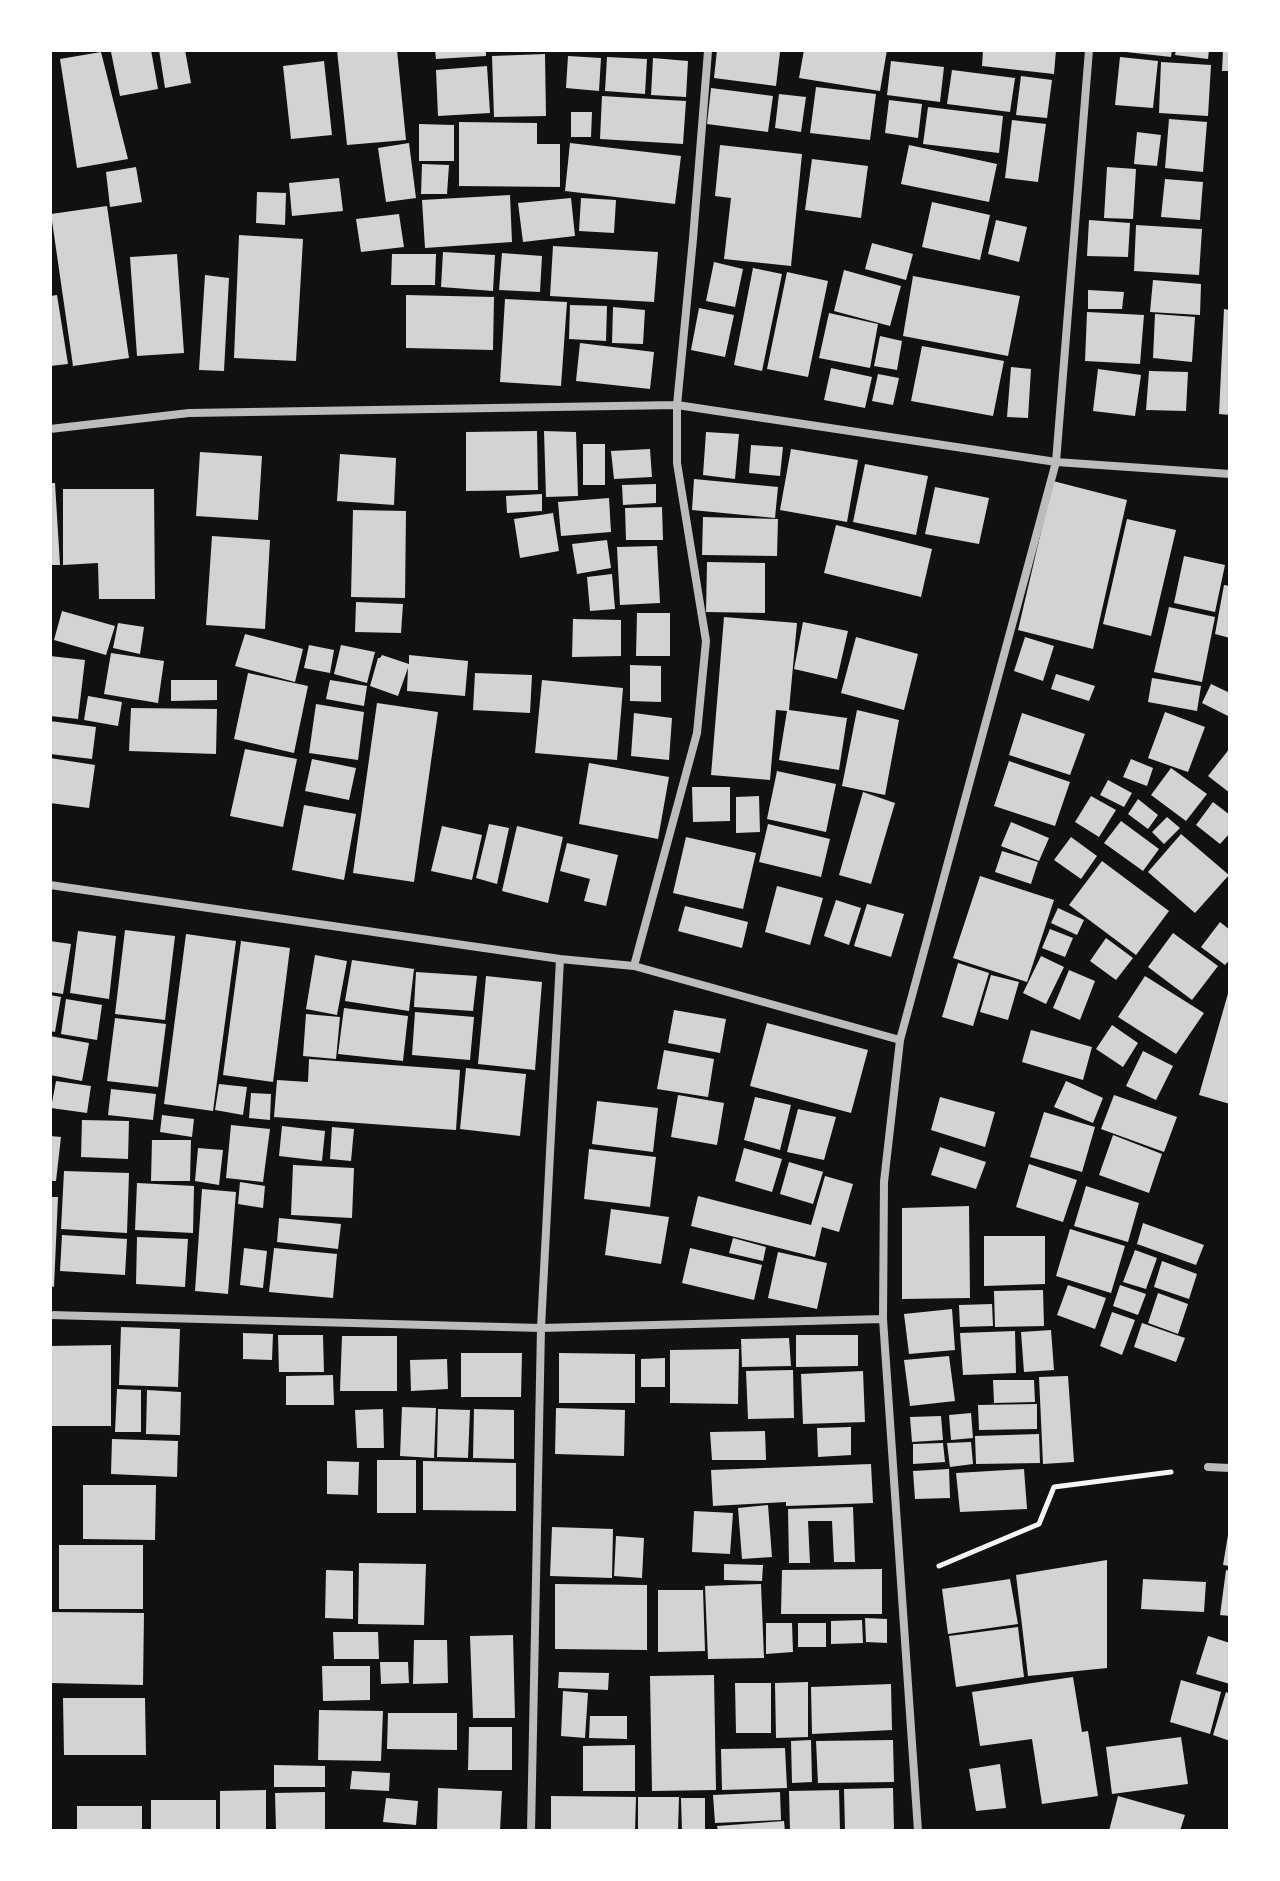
<!DOCTYPE html>
<style>
body{margin:0}
#map{position:relative;width:1280px;height:1881px;overflow:hidden;background:#111;font-family:Commissioner,sans-serif}
canvas{display:block}
.frame{position:absolute;inset:0;border:52px solid #fff;pointer-events:none}
</style>
<div id="map">
<canvas width="1280" height="1881"></canvas>
<div class="frame"></div>
</div>
<script>
const ctx = document.querySelector('canvas').getContext('2d');
ctx.lineJoin = 'round';
function fillPath(path, color) { ctx.fillStyle = color; ctx.fill(path, 'evenodd'); }
function stroke(path, color, width, dash) { ctx.strokeStyle = color; ctx.lineWidth = width; ctx.lineCap = dash ? 'butt' : 'round'; ctx.setLineDash(dash || []); ctx.stroke(path); }
fillPath(new Path2D(`
 M122,50H151L158,89L120,96L111,52Z
 M159,50H185L191,83L165,88Z
 M337,50H397L406,140L347,145Z
 M435,50H486V56L436,59Z
 M717,50L780,52L776,86L714,78Z
 M804,50H887L880,91L799,78Z
 M983,50H1056L1054,74L982,66Z
 M1126,50H1172L1171,57L1126,52Z
 M1176,50H1209L1208,59L1175,55Z
 M1223,50H1230V71H1222Z
 M101,52L128,159L77,168L60,59Z
 M545,54L546,116L494,117L492,56Z
 M568,56L601,58L599,91L566,88Z
 M607,57L647,59L645,94L605,91Z
 M1120,57L1158,61L1153,108L1115,105Z
 M653,58L688,61L686,97L651,95Z
 M324,61L332,135L291,139L283,66Z
 M891,61L944,67L940,102L887,95Z
 M1161,62L1211,65L1208,116L1159,113Z
 M487,66L490,113L438,116L436,70Z
 M952,70L1015,78L1010,112L947,104Z
 M1021,76L1052,80L1047,118L1016,115Z
 M816,87L876,94L870,140L810,133Z
 M711,88L773,96L768,132L707,124Z
 M779,94L806,97L801,132L775,128Z
 M602,96L686,101L683,144L600,139Z
 M889,100L922,104L918,138L885,133Z
 M928,107L1003,116L999,153L923,144Z
 M571,112H592L591,137H571Z
 M1169,119L1207,122L1203,172L1165,168Z
 M1012,120L1046,124L1038,182L1005,178Z
 M459,122L537,123V144H560V187L459,186Z
 M419,124L454,125V161H419Z
 M1137,132L1161,135L1157,166L1134,164Z
 M409,143L416,198L386,202L378,148Z
 M570,143L681,156L675,204L565,191Z
 M720,145L802,154L791,266L724,259L731,198L715,196Z
 M909,145L997,164L989,202L901,184Z
 M812,159L868,166L861,218L805,210Z
 M422,164L449,165L447,194H421Z
 M136,167L142,202L110,207L106,172Z
 M1107,167L1136,169L1133,219L1104,218Z
 M339,178L343,211L292,216L289,183Z
 M1165,179L1203,182L1200,220L1161,217Z
 M257,192L286,193L285,225L256,223Z
 M510,195L512,242L425,248L422,200Z
 M571,198L575,236L523,242L518,203Z
 M581,198L616,200L614,233L579,231Z
 M932,202L990,215L980,260L922,247Z
 M107,206L129,358L73,366L51,214Z
 M399,214L404,247L361,252L356,219Z
 M996,220L1027,227L1019,262L988,254Z
 M1089,220L1130,223L1128,257L1087,256Z
 M1136,225L1202,229L1199,275L1134,271Z
 M239,235L303,239L296,361L234,358Z
 M872,243L913,254L906,280L865,269Z
 M553,246L658,252L654,302L550,296Z
 M443,252L495,255L493,291L441,287Z
 M502,253L542,256L540,292L499,290Z
 M177,254L184,353L137,356L130,257Z
 M392,254H436L435,285H391Z
 M714,262L743,269L735,307L706,301Z
 M753,268L782,274L762,371L734,365Z
 M844,270L901,286L890,326L834,311Z
 M787,272L828,281L808,377L767,369Z
 M205,275L229,278L224,371L199,370Z
 M913,276L1020,296L1008,356L903,336Z
 M1153,280L1201,284L1200,315L1150,312Z
 M1088,290L1124,292L1122,309H1088Z
 M57,295L68,364L50,366V296Z
 M406,295L494,297L493,350L406,348Z
 M505,299L567,302L561,386L500,382Z
 M570,305L607,306L606,341L569,339Z
 M613,307L645,310L643,344L612,343Z
 M699,308L734,315L725,357L691,350Z
 M1224,309L1230,310V415L1219,414Z
 M1087,312L1144,315L1140,364L1085,361Z
 M829,313L878,324L870,368L819,358Z
 M1155,314L1195,317L1192,362L1153,358Z
 M880,336L902,341L897,370L874,366Z
 M580,343L654,352L650,389L576,381Z
 M922,346L1004,361L993,416L911,401Z
 M1011,367L1031,369L1028,418L1007,417Z
 M831,368L872,377L865,408L824,400Z
 M1098,369L1141,375L1135,416L1093,411Z
 M1149,371L1188,372L1186,411L1146,410Z
 M878,374L899,378L893,405L872,401Z
 M537,431L538,490L466,491V432Z
 M544,431L576,432L578,496L546,497Z
 M706,432L739,434L735,479L703,475Z
 M583,444H605V485H583Z
 M751,445L783,447L780,476L749,473Z
 M650,449L652,477L614,479L611,451Z
 M791,449L858,460L847,522L780,510Z
 M200,452L262,456L258,520L196,516Z
 M340,454L396,458L394,505L337,501Z
 M865,464L928,476L916,535L853,522Z
 M694,479L778,487L775,518L692,510Z
 M1053,481L1127,500L1093,649L1018,630Z
 M50,483H55L60,565H50Z
 M656,484V503L623,505L622,485Z
 M935,487L989,498L979,544L925,534Z
 M63,489H154L155,599H99L98,563L63,565Z
 M542,494V511L507,513L506,496Z
 M609,498L611,532L561,536L558,502Z
 M662,507L663,540H626L625,508Z
 M353,510L406,511L405,598L351,597Z
 M553,513L559,551L520,558L514,519Z
 M703,517L778,519L777,556L702,555Z
 M1127,519L1176,530L1151,636L1103,624Z
 M836,525L932,549L921,597L824,573Z
 M212,536L270,540L265,629L206,625Z
 M607,540L611,568L577,574L572,544Z
 M657,546L660,603L620,605L617,547Z
 M1184,556L1225,565L1215,612L1174,603Z
 M707,562L765,563V613L706,612Z
 M612,574L615,609L590,611L587,577Z
 M1224,585L1230,586V638L1215,634Z
 M356,602L403,604L401,633L355,632Z
 M1169,607L1215,617L1202,682L1154,672Z
 M62,611L115,626L106,655L54,640Z
 M637,613H670V656H636Z
 M724,617L797,623L789,710L847,718L839,770L779,760L787,711L776,710L770,780L711,775Z
 M573,619L621,620V656L572,657Z
 M803,622L848,631L837,679L794,669Z
 M118,623L144,627L140,654L113,648Z
 M245,634L303,649L295,682L235,666Z
 M856,637L918,654L904,710L841,693Z
 M1025,637L1054,646L1043,681L1014,671Z
 M309,645L334,650L330,673L304,668Z
 M341,645L375,652L367,683L334,674Z
 M111,653L164,661L158,703L104,694Z
 M382,655L409,664V655L468,661L465,696L407,691L408,668L398,696L370,686L378,658H380Z
 M50,656L85,660L78,719L50,716Z
 M630,665L661,666V702L630,701Z
 M248,673L308,686L294,753L234,739Z
 M475,673L532,675L530,713L473,710Z
 M1056,674L1095,686L1089,701L1051,689Z
 M1152,678L1201,686L1197,711L1148,702Z
 M171,680H217V700L171,701Z
 M330,680L367,686L364,706L326,699Z
 M542,680L623,688L617,760L535,753Z
 M1211,684L1230,693V717L1202,703Z
 M88,696L122,702L118,726L84,720Z
 M377,703L438,712L414,882L353,873Z
 M316,704L364,712L358,760L309,753Z
 M131,708L217,709L216,754L129,751Z
 M857,710L899,720L885,795L842,786Z
 M1165,712L1205,727L1188,772L1148,758Z
 M634,713L672,718L669,760L631,756Z
 M1022,713L1085,734L1070,775L1009,755Z
 M50,721L96,727L92,759L50,754Z
 M1230,748V793L1208,776Z
 M245,749L297,759L283,827L230,816Z
 M50,758L95,765L89,808L50,803Z
 M312,759L356,768L349,800L305,791Z
 M1131,759L1153,768L1147,786L1123,777Z
 M1009,761L1070,782L1055,826L994,806Z
 M589,763L669,777L658,839L579,824Z
 M1171,768L1207,794L1186,821L1151,795Z
 M777,771L836,784L826,832L767,819Z
 M1108,780L1132,793L1124,807L1100,795Z
 M692,787H730V821L693,822Z
 M863,792L895,803L871,884L839,875Z
 M759,796L760,832L736,833V797Z
 M1091,796L1116,810L1099,837L1075,822Z
 M1138,799L1158,815L1148,829L1128,814Z
 M1213,802L1230,815V833L1220,844L1196,825Z
 M304,805L356,814L344,880L292,870Z
 M1167,817L1180,828L1164,844L1152,832Z
 M1121,821L1159,849L1143,871L1104,843Z
 M1011,822L1049,838L1039,861L1001,846Z
 M489,824L509,828L497,884L476,878Z
 M768,824L830,839L821,877L759,862Z
 M442,826L482,835L472,880L431,871Z
 M517,826L563,837L548,903L502,891Z
 M1181,834L1229,875L1195,913L1148,872Z
 M686,837L756,853L743,909L673,893Z
 M1071,837L1097,856L1081,879L1054,860Z
 M567,843L618,855L606,906L584,901L590,879L560,871Z
 M1002,851L1038,862L1031,884L995,872Z
 M1102,861L1169,911L1136,955L1069,905Z
 M980,876L1054,900L1027,982L953,958Z
 M777,886L823,898L810,945L765,932Z
 M836,900L861,908L849,945L824,936Z
 M867,904L904,914L891,957L854,946Z
 M685,906L748,922L742,948L678,931Z
 M1058,908L1084,920L1077,935L1051,923Z
 M1220,922L1230,930V959L1225,965L1201,947Z
 M1050,929L1073,938L1065,957L1042,948Z
 M125,930L175,936L165,1020L115,1014Z
 M78,931L116,936L109,999L70,993Z
 M1173,933L1218,966L1192,1000L1148,967Z
 M186,934L236,941L213,1111L164,1104Z
 M1106,938L1133,958L1116,980L1090,961Z
 M50,941L71,944L63,994L50,992Z
 M241,941L290,948L273,1082L223,1075Z
 M315,955L347,961L337,1015L306,1009Z
 M1041,956L1064,967L1046,1004L1023,993Z
 M352,960L414,969L409,1011L345,1001Z
 M958,963L989,973L973,1026L942,1017Z
 M1069,970L1095,981L1080,1020L1053,1008Z
 M416,972L477,976L473,1011L414,1007Z
 M991,975L1019,982L1008,1020L980,1012Z
 M486,976L542,982L535,1070L478,1064Z
 M1145,976L1204,1013L1176,1054L1118,1017Z
 M1229,990L1230,991V1104L1199,1095Z
 M50,995L61,997L55,1032L50,1031Z
 M66,999L102,1005L97,1040L61,1034Z
 M344,1008L408,1016L403,1061L338,1054Z
 M674,1010L726,1019L720,1053L668,1043Z
 M415,1012L474,1017L470,1060L412,1055Z
 M306,1014L340,1017L336,1059L303,1056Z
 M115,1018L166,1024L158,1087L107,1081Z
 M767,1023L868,1050L851,1113L750,1086Z
 M1112,1025L1138,1043L1123,1067L1096,1049Z
 M1031,1030L1092,1047L1083,1080L1022,1062Z
 M50,1036L89,1043L82,1081L50,1075Z
 M664,1050L714,1059L708,1097L657,1089Z
 M1143,1051L1173,1066L1156,1100L1126,1086Z
 M309,1059L460,1070L456,1130L274,1117L277,1080L308,1082Z
 M466,1068L526,1074L520,1136L460,1129Z
 M56,1081L91,1086L87,1113L51,1108Z
 M1066,1081L1103,1098L1093,1123L1054,1107Z
 M219,1084L247,1087L243,1115L215,1110Z
 M111,1089L156,1094L153,1120L108,1115Z
 M251,1093L271,1094L270,1120L249,1118Z
 M678,1095L724,1103L717,1145L671,1137Z
 M1114,1095L1177,1117L1164,1152L1101,1129Z
 M755,1097L791,1105L780,1150L744,1140Z
 M940,1097L995,1112L985,1147L931,1130Z
 M597,1101L658,1108L653,1152L592,1144Z
 M798,1109L836,1117L824,1160L787,1152Z
 M1044,1112L1095,1127L1082,1172L1030,1157Z
 M162,1115L194,1119L192,1137L160,1132Z
 M82,1120L129,1121L128,1159L81,1157Z
 M231,1125L270,1129L263,1182L226,1178Z
 M282,1126L325,1131L322,1161L279,1156Z
 M332,1127L354,1129L351,1161L330,1159Z
 M1113,1135L1162,1154L1149,1193L1099,1175Z
 M50,1136L61,1137L56,1181H50Z
 M152,1140H191L190,1181H151Z
 M940,1147L986,1162L976,1189L931,1175Z
 M198,1148L223,1150L219,1185L195,1181Z
 M744,1148L782,1159L772,1192L735,1181Z
 M589,1149L656,1157L650,1207L584,1199Z
 M789,1162L823,1172L813,1204L780,1194Z
 M1029,1164L1077,1180L1063,1222L1016,1207Z
 M293,1165L354,1168L352,1218L291,1215Z
 M64,1171L129,1173L127,1233L61,1229Z
 M825,1176L853,1184L839,1232L822,1227L815,1257L691,1226L698,1196L811,1225Z
 M240,1182L265,1186L263,1208L238,1204Z
 M137,1183L194,1186L193,1233L135,1230Z
 M1086,1186L1139,1203L1128,1242L1074,1226Z
 M202,1189L236,1192L228,1294L195,1291Z
 M50,1197H58L54,1287L50,1286Z
 M969,1206L970,1298L902,1299V1208Z
 M611,1209L669,1217L661,1264L605,1255Z
 M279,1218L341,1224L338,1249L277,1242Z
 M1143,1223L1204,1245L1196,1265L1137,1244Z
 M1070,1229L1125,1246L1111,1293L1056,1276Z
 M62,1235L127,1239L125,1275L60,1271Z
 M984,1236H1045V1284L984,1286Z
 M137,1237L188,1239L185,1287L136,1284Z
 M733,1238L766,1247L763,1261L729,1253Z
 M244,1248L267,1251L263,1288L240,1285Z
 M274,1248L337,1254L333,1298L269,1292Z
 M690,1248L762,1265L754,1300L682,1283Z
 M1135,1250L1157,1258L1146,1289L1123,1282Z
 M778,1252L827,1263L817,1309L768,1298Z
 M1162,1261L1197,1274L1189,1299L1154,1287Z
 M1068,1285L1106,1298L1095,1329L1057,1315Z
 M1120,1285L1146,1294L1138,1315L1113,1306Z
 M1043,1290L1044,1326L995,1327L994,1291Z
 M1158,1293L1188,1304L1178,1334L1148,1323Z
 M992,1304L993,1326L960,1327L959,1305Z
 M952,1309L955,1350L909,1354L904,1314Z
 M1112,1312L1135,1320L1122,1355L1100,1346Z
 M1142,1323L1185,1338L1176,1362L1134,1347Z
 M121,1327L180,1329L178,1387L119,1385Z
 M1051,1330L1054,1370L1024,1372L1021,1332Z
 M1015,1331L1016,1373L963,1375L960,1333Z
 M243,1333L273,1334L272,1360L243,1359Z
 M278,1335H323L324,1372H279Z
 M796,1335H858V1366L796,1367Z
 M342,1336H397V1391H340Z
 M789,1338L791,1366L742,1367L741,1339Z
 M111,1345V1426H50V1346Z
 M739,1349L738,1404L670,1403V1350Z
 M461,1353H522L521,1397H461Z
 M559,1353L635,1354V1403H559Z
 M949,1356L955,1401L910,1406L904,1360Z
 M665,1358V1387H641V1359Z
 M447,1359L448,1389L411,1391L410,1360Z
 M793,1370L794,1418L748,1419L746,1371Z
 M863,1371L865,1422L803,1424L801,1374Z
 M333,1375L334,1405H286V1376Z
 M1068,1376L1074,1462L1043,1464L1039,1377Z
 M993,1380H1034L1035,1402L994,1403Z
 M117,1389L141,1390V1432H115Z
 M147,1390L181,1392L180,1435L146,1434Z
 M1037,1404V1429L979,1430L978,1405Z
 M402,1407L436,1408L434,1458L400,1456Z
 M556,1408L625,1410L624,1456L555,1454Z
 M383,1409L384,1448H357L355,1410Z
 M438,1409L470,1410L468,1458L437,1457Z
 M474,1409L514,1410V1459L473,1458Z
 M971,1413L973,1438L951,1440L949,1415Z
 M941,1416L943,1440L912,1442L910,1417Z
 M851,1427V1455L818,1457L817,1428Z
 M765,1431L766,1460H712L710,1432Z
 M1039,1434L1040,1463L976,1464L975,1436Z
 M112,1439L178,1441L177,1477L111,1474Z
 M971,1442L973,1464L950,1467L947,1443Z
 M943,1443L945,1462L913,1464V1444Z
 M377,1460H416V1513H377Z
 M327,1461L359,1462L358,1495L327,1494Z
 M423,1461L516,1463V1511L423,1510Z
 M871,1464L873,1503L786,1506V1502L713,1506L711,1470Z
 M949,1469L950,1498L915,1499L913,1471Z
 M1024,1469L1027,1509L960,1512L956,1473Z
 M83,1485H156L155,1540L83,1539Z
 M768,1505L772,1557L742,1559L738,1508Z
 M853,1507L855,1562H834L832,1521H808L810,1563H789L788,1509Z
 M694,1511L733,1513L730,1554L692,1552Z
 M552,1527L613,1529L612,1578L550,1576Z
 M1228,1535H1230V1566L1223,1565Z
 M616,1536L644,1538L642,1578L614,1576Z
 M59,1545H143V1609H59Z
 M1107,1560V1668L1028,1676L1016,1575Z
 M359,1563L426,1564L424,1625L358,1624Z
 M724,1564L763,1565L762,1581L724,1580Z
 M882,1569V1614H781L782,1570Z
 M326,1570L353,1571V1619L325,1618Z
 M1226,1570L1230,1571V1616L1220,1615Z
 M1010,1579L1018,1624L948,1634L942,1589Z
 M1143,1579L1206,1582L1204,1612L1141,1609Z
 M555,1584L647,1585V1650L555,1649Z
 M761,1584L764,1658L708,1659L705,1586Z
 M658,1590H703L705,1651L658,1652Z
 M50,1612L144,1613L143,1685L50,1683Z
 M865,1618L887,1619V1643L866,1642Z
 M862,1620L863,1643L831,1644V1621Z
 M766,1623H792L793,1652L766,1654Z
 M798,1623H826V1647H798Z
 M1018,1627L1024,1677L956,1687L949,1636Z
 M333,1632H378L379,1659H334Z
 M513,1635L515,1718H473L470,1636Z
 M1208,1636L1230,1643V1684L1196,1674Z
 M414,1640H447L448,1683L413,1684Z
 M380,1662H408L409,1683L381,1684Z
 M322,1666H370V1700L323,1701Z
 M559,1672L609,1673L608,1690L558,1688Z
 M714,1675L716,1790L652,1791L650,1676Z
 M1073,1677L1082,1732L1088,1731L1098,1796L1042,1804L1032,1739L980,1746L972,1692Z
 M1181,1680L1221,1692L1210,1734L1170,1722Z
 M808,1682V1737L776,1738L775,1683Z
 M735,1683H771V1733H736Z
 M891,1684L892,1730L812,1734L811,1687Z
 M563,1691L588,1693L585,1738L561,1736Z
 M1226,1692L1230,1694V1741L1213,1735Z
 M63,1698H145L146,1755H64Z
 M319,1710L383,1711L381,1761L318,1760Z
 M388,1713H457V1750L387,1749Z
 M590,1716H627V1739L589,1738Z
 M469,1727H512V1770H468Z
 M1181,1737L1188,1784L1112,1794L1106,1747Z
 M811,1740L812,1782L792,1783L791,1741Z
 M893,1740L894,1782L818,1783L816,1741Z
 M635,1745V1791H583V1746Z
 M785,1748L787,1788L722,1790L721,1749Z
 M1000,1764L1006,1808L976,1811L969,1769Z
 M274,1765L325,1766V1787H274Z
 M352,1771L390,1773L389,1791L350,1789Z
 M438,1788L502,1791L500,1831H437Z
 M893,1788L894,1831H845L844,1789Z
 M266,1790V1831H220V1791Z
 M839,1790L840,1831H790L789,1791Z
 M325,1792V1831H276L275,1793Z
 M780,1792L781,1820L715,1823L713,1795Z
 M551,1796L636,1797L635,1831H551Z
 M1118,1796L1185,1815L1180,1831H1109Z
 M638,1797H679L678,1831H638Z
 M386,1798L418,1801L416,1825L383,1822Z
 M681,1798H705V1831H682Z
 M151,1800H216V1831H151Z
 M77,1806H142V1831H77Z
 M784,1821L785,1831H718L717,1826Z`), '#d3d3d3');
stroke(new Path2D(`
 M939,1566L1039,1524L1054,1487L1171,1472`), '#f5f5f5', 5);
stroke(new Path2D(`
 M50,429L189,413L677,405L1056,462L1230,474
 M50,885L560,959L634,966L900,1040
 M634,966L697,733L706,641L677,463V405L693,239L708,51
 M50,1315L541,1328L883,1319
 M1208,1467L1230,1468
 M531,1831L541,1328L560,959
 M918,1831L883,1319L884,1182L900,1040L1056,462L1089,50`), '#bcbcbc', 8);
</script>
